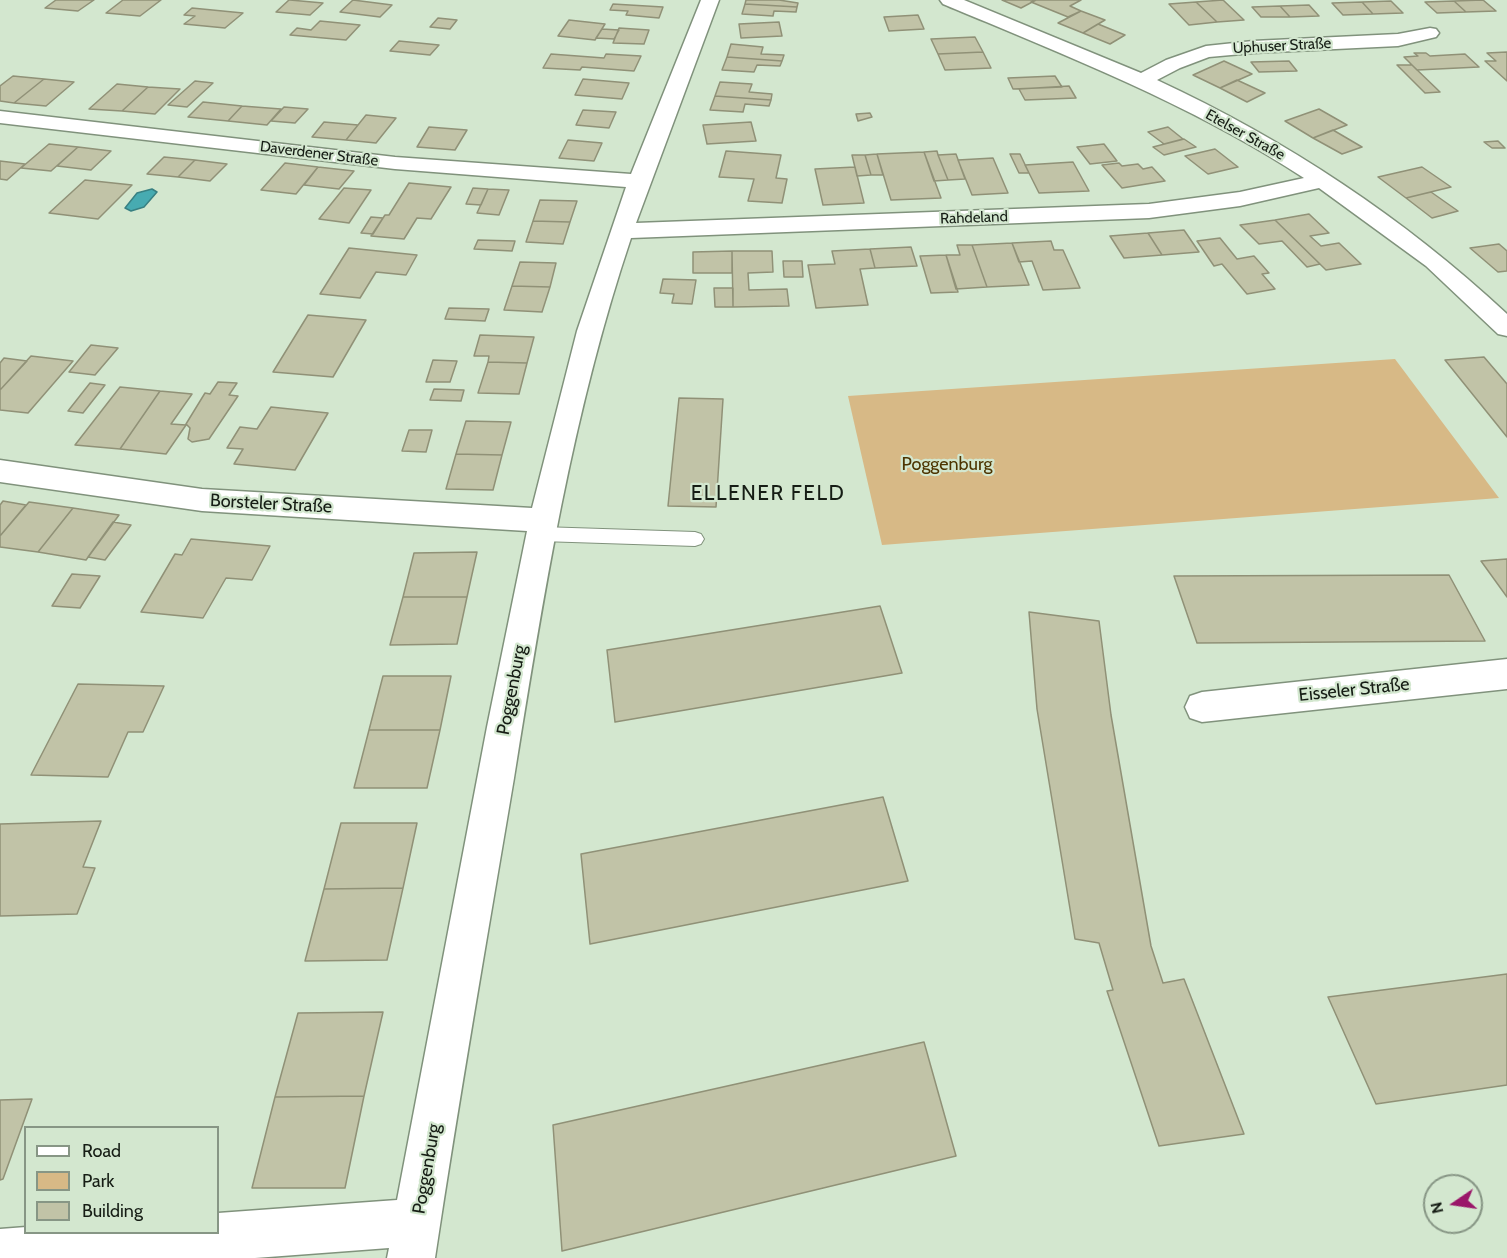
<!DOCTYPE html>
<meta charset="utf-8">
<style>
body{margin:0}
#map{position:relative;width:1507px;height:1258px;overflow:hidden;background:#d3e7cf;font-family:Cabin,sans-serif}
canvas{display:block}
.legend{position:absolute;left:24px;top:1126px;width:195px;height:108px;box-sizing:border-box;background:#d3e7cf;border:2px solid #879685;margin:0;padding:8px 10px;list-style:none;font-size:18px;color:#161d15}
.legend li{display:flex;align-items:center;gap:12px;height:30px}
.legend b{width:30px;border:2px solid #879685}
.north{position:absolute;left:1423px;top:1174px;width:60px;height:60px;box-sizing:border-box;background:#d3e7cf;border:2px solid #879685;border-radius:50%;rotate:257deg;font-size:16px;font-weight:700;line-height:24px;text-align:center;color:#161d15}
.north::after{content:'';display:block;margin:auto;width:21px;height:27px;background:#9a1669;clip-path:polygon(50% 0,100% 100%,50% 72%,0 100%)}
</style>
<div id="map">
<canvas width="1507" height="1258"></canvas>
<ul class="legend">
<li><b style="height:8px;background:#fff"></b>Road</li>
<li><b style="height:16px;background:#d7b986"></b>Park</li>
<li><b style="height:16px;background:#c1c3a7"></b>Building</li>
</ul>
<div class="north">N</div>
</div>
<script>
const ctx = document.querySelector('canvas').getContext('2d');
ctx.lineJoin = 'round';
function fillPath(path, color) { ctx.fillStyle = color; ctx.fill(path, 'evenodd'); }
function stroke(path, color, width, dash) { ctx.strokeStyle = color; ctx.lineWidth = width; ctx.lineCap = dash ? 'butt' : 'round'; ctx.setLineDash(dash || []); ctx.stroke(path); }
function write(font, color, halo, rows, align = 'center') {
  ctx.font = font + ' Cabin,sans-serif'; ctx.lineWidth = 4.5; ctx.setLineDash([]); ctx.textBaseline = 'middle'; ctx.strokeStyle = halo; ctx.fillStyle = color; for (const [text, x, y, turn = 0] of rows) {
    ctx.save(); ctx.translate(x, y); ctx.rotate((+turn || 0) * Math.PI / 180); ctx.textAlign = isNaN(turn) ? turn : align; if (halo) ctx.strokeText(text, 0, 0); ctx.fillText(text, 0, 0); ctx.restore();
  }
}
fillPath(new Path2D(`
 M1395,359L1499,498L882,545L848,396Z`), '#d7b986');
const water = new Path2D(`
 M152,189L157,192L144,207L131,211L125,208L137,193Z`);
fillPath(water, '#47abb1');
stroke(water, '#388082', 1.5);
const building = new Path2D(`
 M56,0H94L78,11L45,8Z
 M123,0H161L140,16L106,13Z
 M289,0H290L323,3L310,15L276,12Z
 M353,0L392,5L380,17L340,12Z
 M746,0H779L798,3L797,7L745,4Z
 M1002,0H1036L1021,8Z
 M1036,0H1081L1070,6L1081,11L1068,17L1031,2Z
 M1223,0L1244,20L1217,22L1196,2Z
 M1483,0L1496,11L1466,12L1454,1Z
 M1391,1L1403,13L1373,14L1362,2Z
 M1454,1L1466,12L1437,13L1425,2Z
 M1196,2L1217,22L1189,25L1169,4Z
 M1362,2L1373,14L1343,15L1332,3Z
 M613,4L663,7L659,18L626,15L628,11L610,10Z
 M745,4L797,7L796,12L774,11L773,16L742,14Z
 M1309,5L1319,16L1290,17L1280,6Z
 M1280,6L1290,17H1261L1252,7Z
 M192,8L243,13L225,28L184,24L195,16L184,15Z
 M1081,11L1105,20L1083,33L1058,23Z
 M918,15L924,29L889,31L884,17Z
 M438,18L457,20L450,29L430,27Z
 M569,20L605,24L595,40L558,36Z
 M320,21L360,25L346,40L290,35L297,28L311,30Z
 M779,22L782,36L741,38L739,24Z
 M1098,24L1125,35L1110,44L1083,33Z
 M619,28L649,30L644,44L613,43Z
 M602,29L619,30L614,39L596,38Z
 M975,37L983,52L938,54L931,39Z
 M399,41L439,45L430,55L390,51Z
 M731,44L763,47L761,54L784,55L782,61L727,57Z
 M983,52L991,68L945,70L938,54Z
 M1507,52V81L1485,61H1496L1487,53Z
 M1414,53H1426L1430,56L1465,54L1479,67L1417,70L1404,57L1418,56Z
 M551,54L604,58L606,54L641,56L634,71L582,67L580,70L543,68Z
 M727,57L782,61L780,66L757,65L754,72L722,70Z
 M1224,61L1252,74L1220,88L1193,75Z
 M1289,61L1297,71L1259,72L1251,62Z
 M1397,65H1412L1440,92L1425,93Z
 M13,76L44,79L14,103L0,101V86Z
 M1055,76L1062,87L1013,89L1008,78Z
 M44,79L74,82L46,106L14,103Z
 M583,79L629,83L622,99L575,95Z
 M1237,80L1265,93L1247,102L1220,88Z
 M195,81L213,83L187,107L168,105Z
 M720,82L752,84L749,92L772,94L771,100L715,96Z
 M117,84L148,87L122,111L89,109Z
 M1069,86L1076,98L1025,100L1019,89Z
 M148,87L180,89L155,114L122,111Z
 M715,96L771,100L769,106L745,104L743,112L710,110Z
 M203,102L242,106L228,121L188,117Z
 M242,106L281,109L267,125L228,121Z
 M284,107L308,109L295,123L271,121Z
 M1319,109L1347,125L1313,138L1285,121Z
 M583,110L616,112L609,128L576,125Z
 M870,113L872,117L858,121L856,114Z
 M366,115L396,118L376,143L346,140Z
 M324,122L358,125L346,140L312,137Z
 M751,122L756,141L707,144L703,125Z
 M429,127L467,130L455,150L417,147Z
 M1168,127L1183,139L1164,144L1148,132Z
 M1333,130L1362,147L1342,154L1313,138Z
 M1184,139L1196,147L1164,155L1153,147Z
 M568,140L602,143L594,161L559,158Z
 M1498,141L1505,148H1492L1484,142Z
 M49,144L78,147L51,171L21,168Z
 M1104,144L1117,161L1090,164L1077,147Z
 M78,147L111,151L91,170L57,166Z
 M1215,149L1238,167L1208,174L1185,156Z
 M726,151L781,155L776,178L787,179L782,203L748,201L754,179L719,177Z
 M937,151L938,155L948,180L934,181L924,152Z
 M924,152L941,198L891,200L877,154Z
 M877,154L883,175H871L865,155Z
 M956,154L965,179L948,180L938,155Z
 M1010,154H1020L1029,173H1019Z
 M852,155H865L871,175L857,176Z
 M164,157L195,160L178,177L147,174Z
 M993,158L1008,193L972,195L958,160Z
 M195,160L227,164L210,181L178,177Z
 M0,161L25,164L7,180L0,179Z
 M1073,162L1089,191L1039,193L1025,165Z
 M285,163L318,167L296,194L261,190Z
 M1119,163L1122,166L1138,164L1143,169L1152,167L1165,181L1122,188L1102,165Z
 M318,167L354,171L339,189L304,185Z
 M855,167L864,203L823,205L815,169Z
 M1422,167L1451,187L1406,198L1378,177Z
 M85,180L132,185L98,219L49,213Z
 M409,183L451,187L431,219L417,218L404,239L371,236L385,215H389Z
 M344,188L371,190L349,223L319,219Z
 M473,188L488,189L481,205L466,204Z
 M488,189L509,190L499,215L477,213Z
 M1431,192L1458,211L1432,218L1406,198Z
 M540,200L577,201L570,222L533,221Z
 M1309,214L1329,233L1310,236L1321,246L1339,243L1361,264L1326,270L1275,220Z
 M371,217L383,218L373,234L361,233Z
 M1275,220L1320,264L1307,267L1282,241L1259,244L1240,225Z
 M533,221L570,222L563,244L526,242Z
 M1184,230L1199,252L1162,255L1148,233Z
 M1148,233L1162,255L1124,258L1110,236Z
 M1220,238L1237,259L1254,256L1269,273L1262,274L1275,289L1247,294L1222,264L1214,266L1197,241Z
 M478,240L515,241L512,251L474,249Z
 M1051,241L1054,250H1063L1080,288L1043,290L1032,261L1019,262L1012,243Z
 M1012,243L1029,285L987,287L972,245Z
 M1499,244L1507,251V271L1498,272L1470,248Z
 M957,245H972L987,287L956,289L946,255H960Z
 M911,247L917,266L875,268L870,249Z
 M349,248L417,255L406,275L376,272L360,298L320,294Z
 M870,249L875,268L860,269L868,305L816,308L808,265L835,264L832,251Z
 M732,251H772L773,272L748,273L749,290L787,289L789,306L733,307Z
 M732,251V273H693V252Z
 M946,255L958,292L931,293L920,256Z
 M783,261H802L803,277H784Z
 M520,262L556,263L550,287L512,286Z
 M663,279L696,280L692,304L672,303L674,294L660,293Z
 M512,286L550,287L542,312L504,310Z
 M714,288H733V307H715Z
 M449,308L489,309L485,321L445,319Z
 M308,315L366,320L333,377L273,372Z
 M480,335L534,337L527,363L488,362L489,356H474Z
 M91,345L118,348L95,375L69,372Z
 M31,356L73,361L28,413L0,410V390Z
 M1484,357L1507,384V437L1445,360Z
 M4,358L27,361L0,390V363Z
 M433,360L457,361L450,382H426Z
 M488,362L527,363L519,394L478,393Z
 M218,382L237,383L229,395L238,396L209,439L192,442L188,439L190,428L186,424L205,393L210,394Z
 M90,383L105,385L83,413L68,411Z
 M120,387L160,391L120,449L75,445Z
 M434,389L464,390L461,401L430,400Z
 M160,391L192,394L171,424L186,425L166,454L120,449Z
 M679,398L723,399L716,507L668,506Z
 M271,407L328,413L295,470L234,464L243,449L227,448L240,427L257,429Z
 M466,421L511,422L502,455L456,454Z
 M409,430H432L426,452L402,451Z
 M456,454L502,455L493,490L446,489Z
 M3,501L26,505L0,536V505Z
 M29,502L73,508L38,552L0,547V536Z
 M73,508L119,515L86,560L38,552Z
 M113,522L131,525L105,560L88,557Z
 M191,539L270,546L252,580L226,578L203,618L141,612L175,554L182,555Z
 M477,552L467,597H403L414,553Z
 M1507,559V597L1481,561Z
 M72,574L100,576L80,608L52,606Z
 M1449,575L1485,641L1197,643L1174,576Z
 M403,597H467L457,644L390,645Z
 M880,606L902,673L615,722L607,650Z
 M1029,612L1099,621L1111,715L1151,946L1163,983L1184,979L1244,1134L1159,1146L1107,991L1113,990L1099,943L1075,939L1037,709Z
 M383,676H451L440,730H369Z
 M78,684L164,686L143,732H128L108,777L31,775Z
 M369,730H440L427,788H354Z
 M883,797L908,881L590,944L581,854Z
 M101,821L83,867L95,868L77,914L0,916V824Z
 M341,823H417L403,888L324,889Z
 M403,888L387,960L305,961L324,889Z
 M1507,974V1085L1376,1104L1328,997Z
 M383,1012L364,1096L275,1097L298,1013Z
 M924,1042L956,1156L562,1251L553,1125Z
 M364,1096L345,1188H252L275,1097Z
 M32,1099L3,1179L0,1180V1100Z`);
fillPath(building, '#c1c3a7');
stroke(building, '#909177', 1.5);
const lane = new Path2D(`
 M541,527L695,532L701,534L704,539L701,544L695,546L541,541L535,539L532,534L535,529Z`);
const street = new Path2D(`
 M701,0H719L636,223L1149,204L1240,192L1304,178C1191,104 1067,56 943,4L940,0H964L1141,73L1166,60L1206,46L1253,41L1398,34L1430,28L1436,29L1439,33L1436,37L1398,46L1253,53L1209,57L1180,68L1157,80C1286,140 1403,217 1507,314V336L1498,334L1426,266L1319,188L1240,206L1149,218L631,238C572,413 543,597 514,778C487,938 459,1098 435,1258H387L389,1248L255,1258H0V1229L26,1227V1232H218V1213L397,1200L487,727L527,531L202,511L0,482V460L202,489L532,508L577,331L626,187L395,169L0,123V111L395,157L631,174Z
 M1507,659V689L1202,722L1190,718L1185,707L1190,696L1202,692Z`);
stroke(lane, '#80927c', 2);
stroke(street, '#80927c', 3);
fillPath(lane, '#fff');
fillPath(street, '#fff');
write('15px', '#161d15', '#d3e7cf', [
 ["Uphuser Straße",1282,46,-3],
 ["Etelser Straße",1245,135,29],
 ["Daverdener Straße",319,154,7],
 ["Rahdeland",974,218,-2]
]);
write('18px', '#4d3400', '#d3e7cf', [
 ["Poggenburg",947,465]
]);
write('18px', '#161d15', '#d3e7cf', [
 ["Borsteler Straße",271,504,3],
 ["Poggenburg",512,690,-79],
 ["Eisseler Straße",1354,690,-6],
 ["Poggenburg",427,1169,-80]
]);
ctx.letterSpacing = '1.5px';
write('21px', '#161d15', '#d3e7cf', [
 ["ELLENER FELD",768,494]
]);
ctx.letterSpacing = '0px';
</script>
